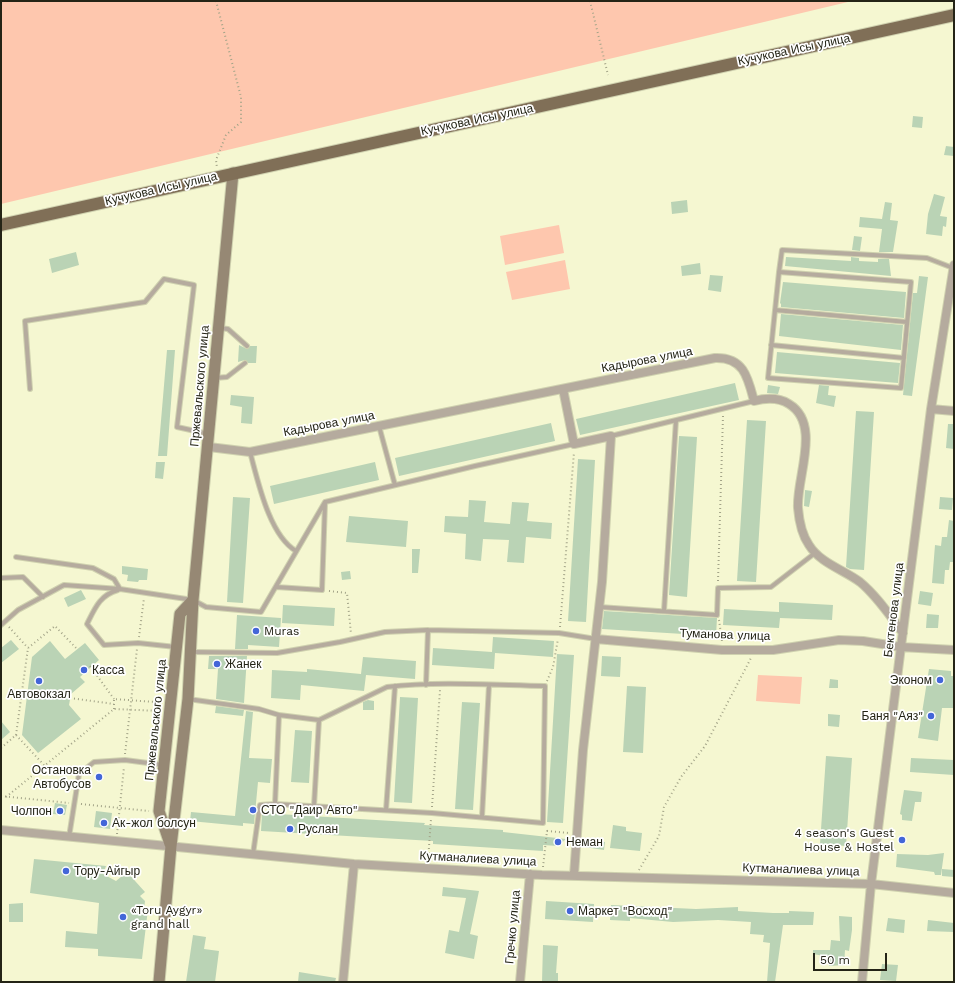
<!DOCTYPE html>
<meta charset="utf-8">
<style>
body{margin:0}
#map{position:relative;width:955px;height:983px;overflow:hidden;background:#f5f7d1;font-family:"Work Sans",sans-serif}
canvas{display:block}
.frame{position:absolute;inset:0;border:2px solid #242416;pointer-events:none}
.scale{position:absolute;left:813px;top:953px;width:74px;height:18px;box-sizing:border-box;border:2px solid #242416;border-top:0;padding-left:5px;font-size:12px;line-height:14px;white-space:nowrap;color:#242416;-webkit-text-stroke:3px #fff;paint-order:stroke}
</style>
<div id="map">
<canvas width="955" height="983"></canvas>
<div class="frame"></div>
<div class="scale">50 m</div>
</div>
<script>
const ctx = document.querySelector('canvas').getContext('2d');
ctx.lineJoin = 'round';
function fillPath(path, color) { ctx.fillStyle = color; ctx.fill(path, 'evenodd'); }
function stroke(path, color, width, dash) { ctx.strokeStyle = color; ctx.lineWidth = width; ctx.lineCap = dash ? 'butt' : 'round'; ctx.setLineDash(dash || []); ctx.stroke(path); }
function write(font, color, halo, rows, align = 'center') {
  ctx.font = font + ' "Work Sans",sans-serif'; ctx.lineWidth = 3.5; ctx.setLineDash([]); ctx.textBaseline = 'middle'; ctx.strokeStyle = halo; ctx.fillStyle = color; for (const [text, x, y, turn = 0] of rows) {
    ctx.save(); ctx.translate(x, y); ctx.rotate((+turn || 0) * Math.PI / 180); ctx.textAlign = isNaN(turn) ? turn : align; if (halo) ctx.strokeText(text, 0, 0); ctx.fillText(text, 0, 0); ctx.restore();
  }
}
fillPath(new Path2D(`
 M1,1H852L1,204Z
 M559,225L564,253L505,265L500,236Z
 M565,260L570,289L512,300L506,272Z
 M758,675L802,677L800,704L756,701Z`), '#fec7ae');
fillPath(new Path2D(`
 M913,116L923,117L922,128L912,127Z
 M946,146L954,147V156L944,155Z
 M934,194L945,197L940,216L947,217L946,227L943,226L942,236L926,234L928,214Z
 M687,200L688,212L672,214L671,202Z
 M885,202L892,203L890,220L898,221L893,252H879L882,229L859,227L860,217L882,219Z
 M854,236L862,237L860,251L852,250Z
 M76,252L79,265L52,273L49,259Z
 M786,257L851,261V257L859,258V261L878,262V259H889L891,276L785,266Z
 M700,263L701,274L682,276L681,266Z
 M710,275L723,276L721,292L708,290Z
 M919,276L928,277L912,396L903,395L913,293H917Z
 M783,282L906,292L904,318L781,307V304L780,303Z
 M781,314L903,325L901,350L779,336Z
 M239,345L247,349L250,346H257L256,363H248L245,360L238,362Z
 M167,350H175L167,456H158Z
 M777,352L900,363L898,383L775,373Z
 M735,383L739,400L580,435L576,419Z
 M768,385L780,387L778,394L767,393Z
 M819,385L829,386L828,395L836,396L834,407L816,403Z
 M231,395L254,397L252,424L241,423L242,407L230,405Z
 M856,411L874,412L864,570L850,569L846,567Z
 M747,420L766,421L756,582L737,581Z
 M551,423L555,441L399,476L395,458Z
 M948,424H954V449L946,448Z
 M679,436L697,437L687,597L669,595Z
 M578,459L595,460L586,622L568,621Z
 M156,462H165L163,479L155,478Z
 M375,462L379,480L274,504L270,486Z
 M805,490L812,491L809,507L804,506Z
 M233,497L250,498L243,603L227,602Z
 M940,497L953,498L952,510L939,509Z
 M469,500L486,501L484,522L510,524L512,502L529,503L527,521L552,523L551,539L526,537L524,563L507,562L509,540L483,539L481,561L465,559L466,534L444,532L445,516L468,517Z
 M349,516L408,521L406,547L346,542Z
 M949,520L954,521V562H950L949,570H945L944,584L932,583L935,545L941,546L942,537H947Z
 M412,549H420L418,573H412Z
 M122,566L148,569L147,580H139L138,582L127,581L128,575L122,574Z
 M350,571L351,579L342,580L341,572Z
 M81,590L86,599L68,607L64,598Z
 M920,591L933,593L931,606L918,604Z
 M779,602L833,605L832,620L780,618L779,628L723,625L724,609L779,612Z
 M283,605L335,608L334,626L282,623Z
 M604,611L717,618L716,636L602,629Z
 M927,614L939,615L938,628H926Z
 M237,615L281,618L279,647L248,645V649H235Z
 M493,637L554,641L553,657L495,653L494,669L432,665L433,648L492,652Z
 M11,640L19,649L1,663V648Z
 M50,641L65,659L85,643L99,660L80,677L85,682L71,694L69,705L81,719L38,753L22,735L32,657Z
 M557,654L574,655L563,823L547,822Z
 M209,656H247L244,703L216,699L218,669H208Z
 M602,656L621,657L620,677L601,676Z
 M363,657L416,661L415,679L366,675L364,691L301,685L300,700L271,698L272,670L307,672V669L361,674Z
 M929,669L951,671V676H954V708H942L938,741L918,738Z
 M830,679L838,680V688H829Z
 M627,686L646,687L643,753L623,752Z
 M400,697L418,698L412,803L394,802Z
 M368,700L374,701V710H363V702Z
 M462,702L480,703L473,810L455,809Z
 M216,706L244,710L243,716L215,713Z
 M246,711L253,712L249,758L272,759L270,783L258,782L254,824L243,823V826L190,821L191,812L235,816Z
 M828,714L840,715L839,727L828,726Z
 M1,721L10,732L1,740Z
 M295,730L312,731L309,783L291,782Z
 M826,756L852,758L846,846L820,844Z
 M911,758L954,760V775L910,772Z
 M904,790L922,792L921,802H915L912,821L902,820V815L900,814Z
 M55,803L67,805L65,815L53,814Z
 M96,811L112,813L110,829L94,827Z
 M262,813L425,823L424,825L503,830V832L566,839L558,846L543,845V851L433,844V841L261,831Z
 M613,825L626,827V831L642,833L640,851L610,848Z
 M585,839L605,842L604,850L584,847Z
 M944,853L941,875H935L934,872L896,867L897,854L928,855Z
 M34,859L106,866L103,874L116,881L127,872L145,892L140,896L145,901L144,909H148L142,959L98,956V949L65,947L66,931L97,934L99,903L30,893Z
 M942,869L954,870V877L942,876Z
 M443,887L479,891L470,934L478,936L474,959L445,953L449,930L459,932L466,898L442,896Z
 M546,901L594,904L593,922L545,919Z
 M23,903V922H9V904Z
 M611,905L696,909L738,907V911L773,913H789V911L814,912L813,925H783L775,982H767L770,943L763,942L764,935L750,934L751,922L718,920L673,922L630,918V921L610,920Z
 M839,916L852,917V930L849,951L845,950L844,965L829,966L830,957L813,954V950H830L831,940L840,941Z
 M888,918L905,920L904,933L886,931Z
 M928,920L954,923V932L927,931Z
 M193,935L206,937L204,949L219,951L215,982H186Z
 M543,945L558,946L556,973H558V982H542Z
 M882,964L898,965L896,981L880,980Z
 M299,972L336,978L335,982H298Z`), '#bad3b5');
const lane = new Path2D(`
 M779,272L911,282L901,388L768,378Z
 M779,272L782,250L927,258L953,268
 M775,310L907,322
 M219,328L228,329L247,346
 M771,345L904,358
 M215,378L227,377L245,363
 M30,389L25,321L145,302L164,279L194,285L177,427L209,434
 M379,426L395,485
 M611,436L754,401
 M250,452C258,481 269,535 296,551
 M16,557L93,568L114,579L120,589
 M1,578L23,577L43,597
 M276,587L322,590L325,503
 M118,590C100,595 95,608 87,624L104,645L138,643L176,647
 M599,607L717,615L718,588L771,587L815,553
 M664,611L676,420
 M1,625L18,610L64,585L120,589L193,600L206,607L261,612L325,502L475,466L574,444
 M192,652L277,653L340,642L385,632L428,630L559,633L596,639
 M426,685L428,630
 M188,699L259,709L279,715L275,804
 M314,806L319,720
 M386,810L395,686
 M482,817L489,685
 M69,837L79,774L94,762L125,760L163,765
 M253,854L260,805L275,804L432,813L543,823L545,686C493,685 439,681 387,687L319,720L279,715`);
const street = new Path2D(`
 M563,389L574,444L611,436L602,582L583,750L574,875
 M931,409L954,411
 M209,447L250,452L715,358C744,357 748,378 754,401C766,398 778,397 789,404C822,424 796,478 798,508C799,520 802,535 809,545C820,563 844,570 860,582C877,596 890,616 903,633
 M596,639L722,650H773L839,640L863,641L901,647L954,650
 M1,830L354,864L542,875L871,884L954,893
 M343,982L354,864
 M520,982L530,874
 M862,982L871,884L931,409L954,265`);
const secondary = new Path2D(`
 M170,844L159,811L180,614L193,600
 M159,982L171,846L188,699L193,600L233,173`);
const primary = new Path2D(`
 M1,225L954,15`);
stroke(lane, '#cfd1af', 6);
stroke(street, '#cfd1af', 10);
stroke(secondary, '#cfd1af', 13);
stroke(primary, '#cfd1af', 14);
stroke(new Path2D(`
 M216,1L241,97V122L226,135L216,160L217,168
 M590,1L608,75
 M718,581L723,416
 M329,591L347,593L351,634
 M719,620L722,641
 M9,627L28,648
 M560,627L574,452
 M139,637L144,598
 M90,666L114,699
 M547,681L553,667L558,639
 M70,698L114,704
 M114,709V699L155,702
 M16,735L28,648L55,626L77,649
 M1,748L16,735L44,765
 M125,754L137,649
 M1,796L69,803
 M6,797L114,709L161,711
 M81,804L149,811
 M432,807L440,690
 M547,831L569,833
 M117,834L124,767
 M428,861L431,819
 M543,867L547,831L545,828
 M639,870L659,836L664,807L681,777L705,746L751,658`), '#a3a488', 2, [1, 3]);
stroke(lane, '#b5ab9e', 4);
stroke(street, '#b5ab9e', 8);
stroke(secondary, '#968874', 11);
stroke(primary, '#806f57', 12);
for (const [x, y, r, color] of [
 [256,631,4,"#4366d8"],
 [217,664,4,"#4366d8"],
 [84,670,4,"#4366d8"],
 [940,680,4,"#4366d8"],
 [39,681,4,"#4366d8"],
 [931,716,4,"#4366d8"],
 [99,777,4,"#4366d8"],
 [253,810,4,"#4366d8"],
 [60,811,4,"#4366d8"],
 [104,823,4,"#4366d8"],
 [290,829,4,"#4366d8"],
 [902,840,4,"#4366d8"],
 [558,842,4,"#4366d8"],
 [66,871,4,"#4366d8"],
 [570,911,4,"#4366d8"],
 [123,917,4,"#4366d8"]
]) { const dot = new Path2D(); dot.arc(x, y, r, 0, 2 * Math.PI); ctx.fillStyle = color; ctx.fill(dot); stroke(dot, '#fff', 1.5); }
write('12px', '#242416', '#fff', [
 ["Кучукова Исы улица",794,50,-12],
 ["Кучукова Исы улица",477,120,-12],
 ["Кучукова Исы улица",161,189,-13],
 ["Кадырова улица",647,360,-11],
 ["Пржевальского улица",200,386,-85],
 ["Кадырова улица",329,424,-11],
 ["Бектенова улица",894,610,-83],
 ["Туманова улица",725,635,2],
 ["Пржевальского улица",156,720,-84],
 ["Кутманалиева улица",478,859,3],
 ["Кутманалиева улица",801,870,2],
 ["Гречко улица",513,927,-85]
]);
write('12px', '#242416', '#fff', [
 ["Muras",264,631],
 ["Жанек",225,664],
 ["Касса",92,670],
 ["Эконом",932,680,"right"],
 ["Автовокзал",39,694,"center"],
 ["Баня \"Аяз\"",923,716,"right"],
 ["Остановка",91,770,"right"],
 ["Автобусов",91,784,"right"],
 ["СТО \"Даир Авто\"",261,810],
 ["Чолпон",52,811,"right"],
 ["Ак-жол болсун",112,823],
 ["Руслан",298,829],
 ["4 season's Guest",894,833,"right"],
 ["House & Hostel",894,847,"right"],
 ["Неман",566,842],
 ["Тору-Айгыр",74,871],
 ["«Toru Aygyr»",131,910],
 ["grand hall",131,924],
 ["Маркет \"Восход\"",578,911]
], 'left');
</script>
